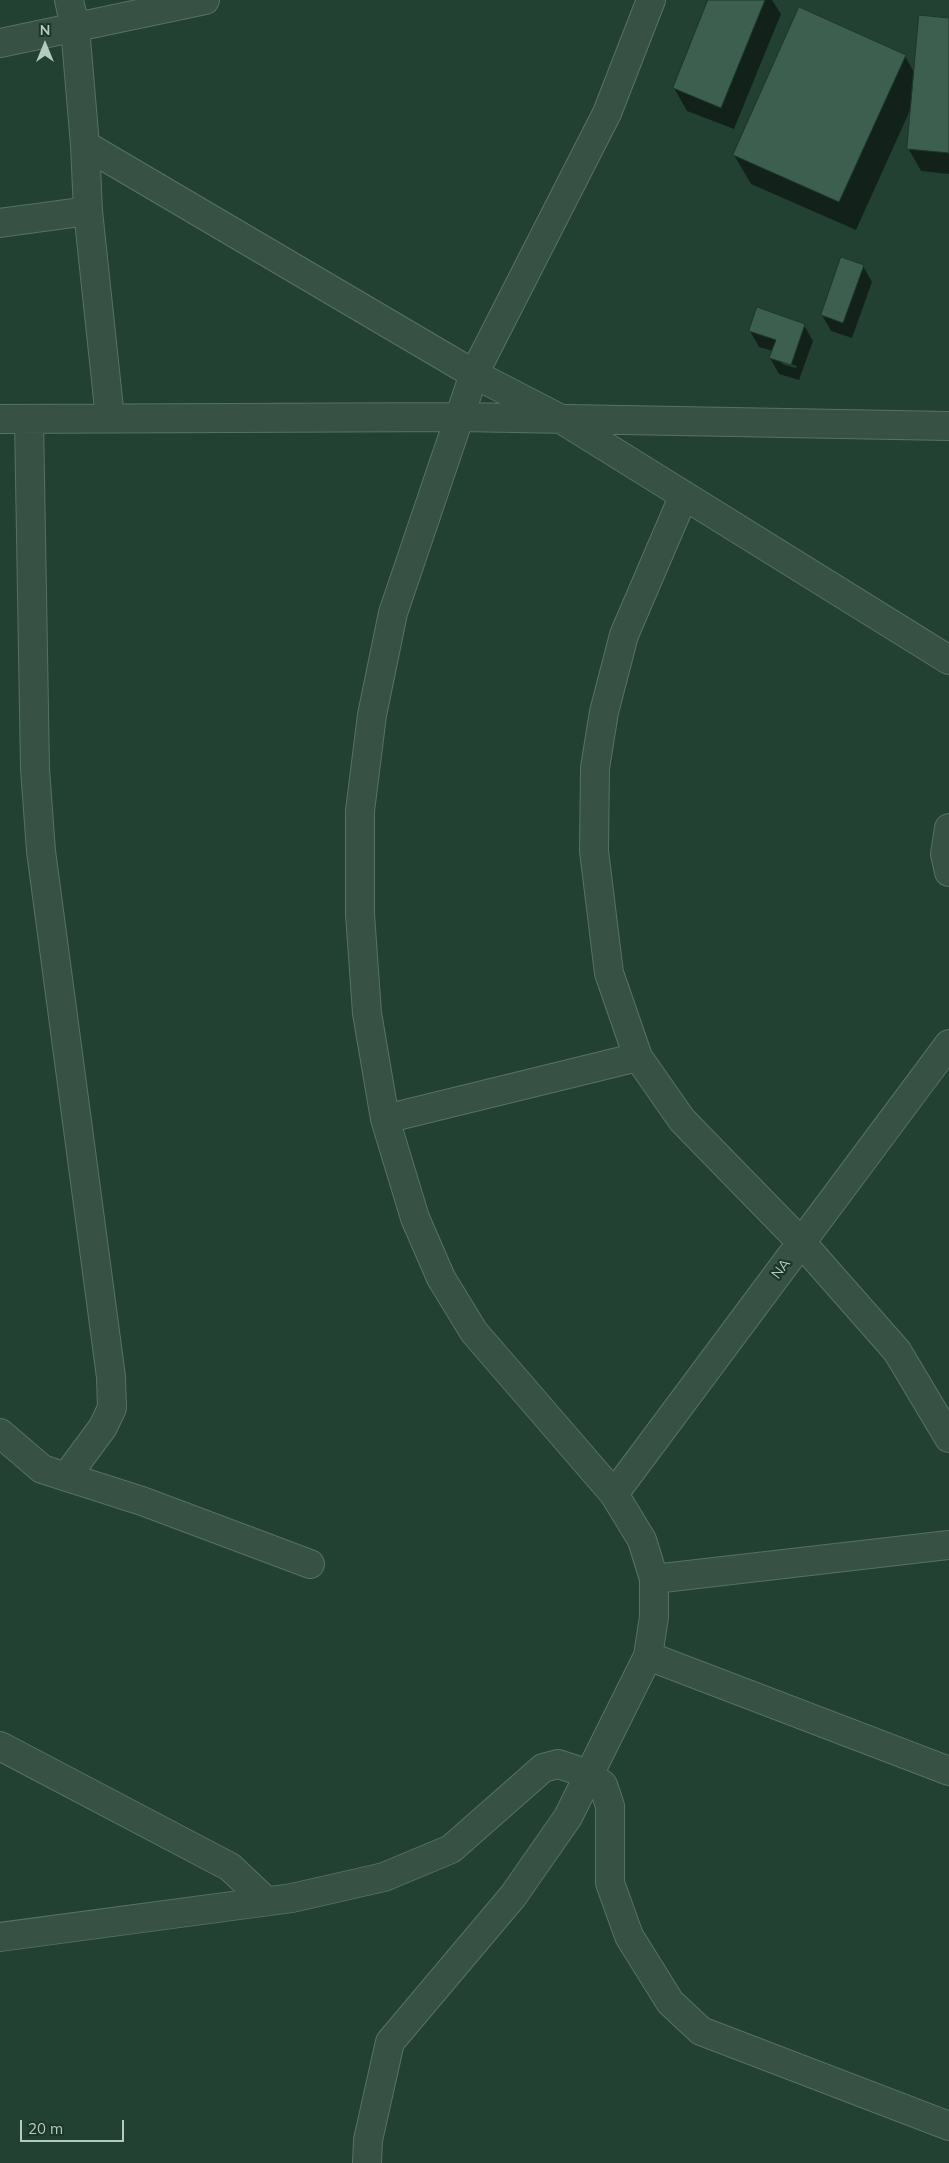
<!DOCTYPE html>
<style>
body{margin:0}
#map{position:relative;width:949px;height:2163px;overflow:hidden;background:#234133;font-family:Mulish,sans-serif}
canvas{display:block}
.north{position:absolute;left:20px;top:20px;width:50px;height:50px;-webkit-text-stroke:4px #1c362a;paint-order:stroke;rotate:0deg;font-size:14px;font-weight:700;line-height:20px;text-align:center;color:#b4cbc2}
.north::after{content:'';display:block;margin:auto;width:18px;height:22px;background:#b4cbc2;clip-path:polygon(50% 0,100% 100%,50% 72%,0 100%)}
.scale{position:absolute;left:20px;top:2120px;width:104px;height:22px;box-sizing:border-box;border:2px solid #b4cbc2;border-top:0;padding-left:6px;font-size:15px;line-height:18px;white-space:nowrap;color:#b4cbc2;-webkit-text-stroke:4px #1c362a;paint-order:stroke}
</style>
<div id="map">
<canvas width="949" height="2163"></canvas>
<div class="north">N</div>
<div class="scale">20 m</div>
</div>
<script>
const ctx = document.querySelector('canvas').getContext('2d');
ctx.lineJoin = 'round';
function fillPath(path, color) { ctx.fillStyle = color; ctx.fill(path, 'evenodd'); }
function stroke(path, color, width, dash) { ctx.strokeStyle = color; ctx.lineWidth = width; ctx.lineCap = dash ? 'butt' : 'round'; ctx.setLineDash(dash || []); ctx.stroke(path); }
function write(font, color, halo, rows, align = 'center') {
  ctx.font = font + ' Mulish,sans-serif'; ctx.lineWidth = 4.5; ctx.setLineDash([]); ctx.textBaseline = 'middle'; ctx.strokeStyle = halo; ctx.fillStyle = color; for (const [text, x, y, turn = 0] of rows) {
    ctx.save(); ctx.translate(x, y); ctx.rotate((+turn || 0) * Math.PI / 180); ctx.textAlign = isNaN(turn) ? turn : align; if (halo) ctx.strokeText(text, 0, 0); ctx.fillText(text, 0, 0); ctx.restore();
  }
}
fillPath(new Path2D(`
 M710,0H772L781,14L734,129L687,111L674,88Z
 M949,19V174L921,171L908,148L912,106L856,230L751,184L734,155L905,56L915,74Z
 M863,266L872,282L852,338L831,331L822,315Z
 M804,325L813,341L799,380L779,374L770,358L773,351L759,347L750,331ZM782,361L797,366L796,368L782,364Z`), '#0007');
const building = new Path2D(`
 M708,0H765L721,108L673,88Z
 M799,7L906,55L839,202L733,155Z
 M919,15L949,18V153L907,149Z
 M841,257L864,265L843,323L821,315Z
 M757,307L805,324L791,365L769,358L776,340L749,331Z`);
fillPath(building, '#3d5f4f');
stroke(building, '#1e382c', 1);
const minor = new Path2D(`
 M69,0L75,27L85,145
 M0,43L205,0
 M0,223L88,211
 M110,418L88,211L85,145L474,374L561,419L949,660
 M0,419L460,417L949,426
 M29,419L35,769L41,851L111,1377L112,1408L103,1427L66,1477
 M684,495L624,635L604,712L595,768L594,851L609,973L638,1057L682,1120L801,1242L897,1351L949,1438
 M949,828L945,854L949,872
 M385,1119L638,1057
 M0,1433L42,1469L142,1501L310,1564
 M614,1494L949,1044
 M654,1579L949,1545
 M648,1656L949,1771
 M0,1746L230,1867L266,1901
 M0,1937L292,1898L384,1877L451,1849L543,1768L558,1764L589,1774L603,1785L610,1806V1883L629,1936L670,2002L701,2031L949,2126
 M367,2163L368,2140L390,2042L513,1896L568,1817L648,1656L654,1617V1579L642,1540L614,1494L474,1332L441,1278L415,1218L385,1119L367,1013L360,914V811L372,715L393,613L474,374L607,113L651,0`);
stroke(minor, '#587166', 30);
stroke(minor, '#375145', 28);
write('14px', '#b4cbc2', '#1c362a', [
 ["NA",781,1269,-53]
]);
</script>
